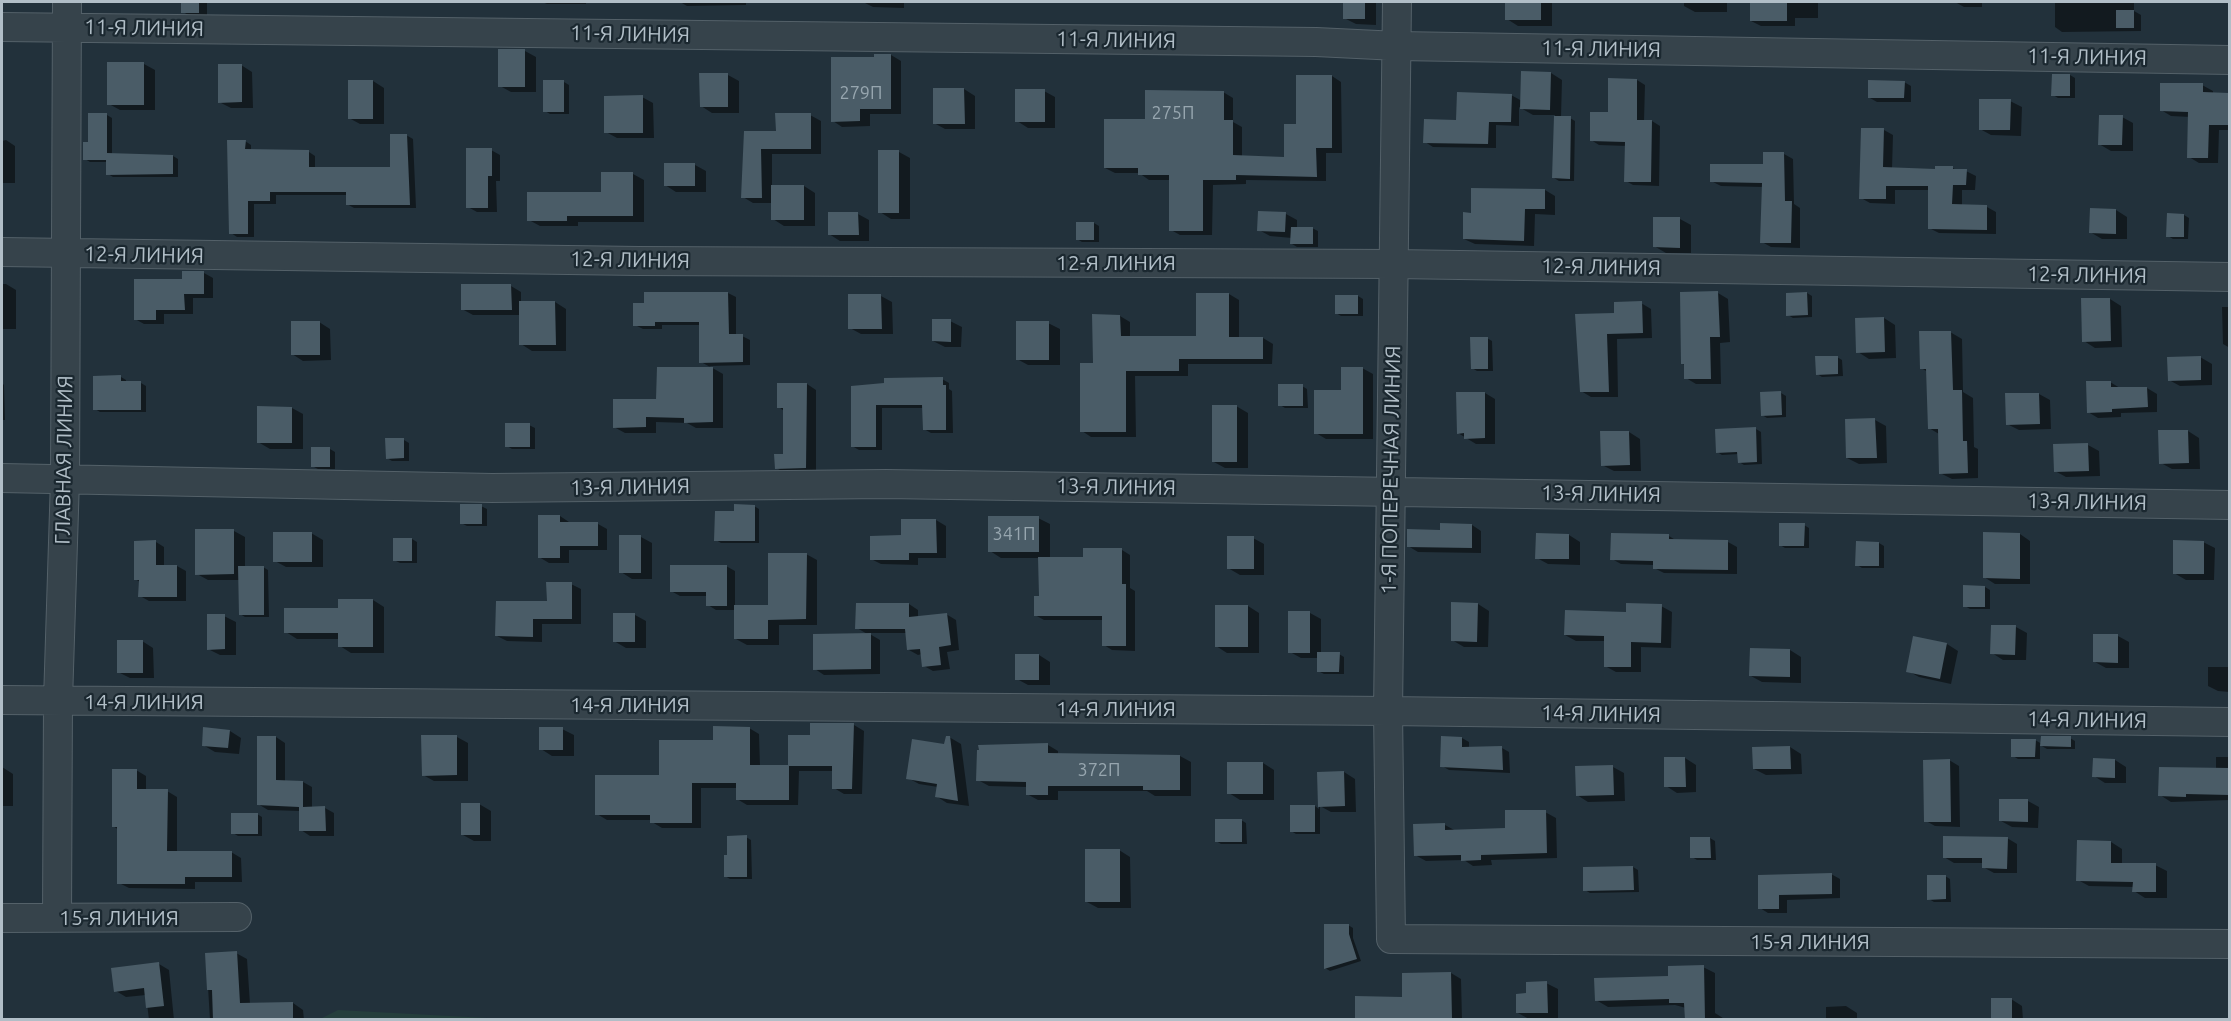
<!DOCTYPE html>
<meta charset="utf-8">
<style>
body{margin:0}
#map{position:relative;width:2231px;height:1021px;overflow:hidden;background:#22313b;font-family:Ubuntu,sans-serif}
canvas{display:block}
.frame{position:absolute;inset:0;border:3px solid #b1bec7;pointer-events:none}
</style>
<div id="map">
<canvas width="2231" height="1021"></canvas>
<div class="frame"></div>
</div>
<script>
const ctx = document.querySelector('canvas').getContext('2d');
ctx.lineJoin = 'round';
function fillPath(path, color) { ctx.fillStyle = color; ctx.fill(path, 'evenodd'); }
function stroke(path, color, width, dash) { ctx.strokeStyle = color; ctx.lineWidth = width; ctx.lineCap = dash ? 'butt' : 'round'; ctx.setLineDash(dash || []); ctx.stroke(path); }
function write(font, color, halo, rows, align = 'center') {
  ctx.font = font + ' Ubuntu,sans-serif'; ctx.lineWidth = 4.5; ctx.setLineDash([]); ctx.textBaseline = 'middle'; ctx.strokeStyle = halo; ctx.fillStyle = color; for (const [text, x, y, turn = 0] of rows) {
    ctx.save(); ctx.translate(x, y); ctx.rotate((+turn || 0) * Math.PI / 180); ctx.textAlign = isNaN(turn) ? turn : align; if (halo) ctx.strokeText(text, 0, 0); ctx.fillText(text, 0, 0); ctx.restore();
  }
}
fillPath(new Path2D(`
 M338,1010L506,1019H320Z`), '#253e3c');
fillPath(new Path2D(`
 M182,2H207V16H190L183,12Z
 M542,2H586V4H547Z
 M680,2H746V5L687,6Z
 M863,2H904V8L873,7Z
 M1344,2H1376V25L1356,24L1344,18Z
 M1507,2H1552V26H1518L1507,19Z
 M1684,2H1727V12H1695L1684,6Z
 M1751,2H1818V18H1795V26H1761L1751,21Z
 M1955,2H1982V7H1964Z
 M2055,2H2134V11L2141,15V31L2062,32L2055,27Z
 M525,51L536,57V92H511L500,86Z
 M875,55H891L901,61V114H870V126L842,127L833,121Z
 M109,64H144L155,70V110H120L109,104Z
 M241,65L252,72L253,108H231L219,102Z
 M1551,73L1562,80L1561,117L1570,118L1575,121L1574,181H1559L1554,178L1555,115H1533L1519,107V126L1496,125V148L1433,147L1425,142L1458,121L1511,95L1522,101Z
 M728,75L739,81V113H712L701,106Z
 M2070,75L2075,78V98H2058L2053,95Z
 M1332,76L1341,82L1342,153H1326V181L1246,180V184L1213,185L1212,235H1180L1171,230L1170,180H1149L1139,173H1115L1105,168L1146,121L1223,92L1233,98V122L1242,127V157L1285,158L1298,126Z
 M1610,80H1637L1645,85L1644,121H1652L1660,126L1659,186L1633,185L1626,181L1627,146L1599,145L1591,140L1609,114Z
 M373,81L384,88V124H360L349,118Z
 M564,82L569,85V114H550L545,111Z
 M1904,82L1911,86V102H1877L1870,98Z
 M2202,85L2213,91V94H2230V130H2219L2218,163H2199L2189,157L2190,117L2171,116L2161,110Z
 M964,89L975,96V129H945L934,123Z
 M1044,91L1055,97V128H1028L1017,121Z
 M642,97L653,103L654,138H617L606,132Z
 M2010,101L2022,107L2021,136L1991,135L1980,129Z
 M107,115L112,118V154L173,156L178,159V177H113L108,174V162H90L85,159L90,143Z
 M810,115L821,121V154H772V186H804L815,193V226H784L773,219V203H753L743,197L745,133H777Z
 M2122,117L2133,123V151H2111L2099,144Z
 M1884,130L1893,135L1892,169L1937,170L1953,168L1958,171H1966L1976,176L1975,190H1962V207H1987L1996,212V234L1939,233L1929,228L1930,190H1895V204L1870,203L1861,198Z
 M406,135L413,139L416,208H354L347,204V195H276V204H254V237H237L231,233L245,141L251,145V151L309,152L315,156V168L391,169Z
 M6,140L15,146V183H2V141Z
 M491,150L500,155V181H496L497,212H477L468,207Z
 M899,152L910,158V219H891L880,212Z
 M1784,154L1793,159L1794,204L1800,208V248L1771,247L1762,242L1763,187L1721,186L1711,181L1764,166Z
 M695,165L706,171V192H676L665,185Z
 M633,174L644,180V222H578V226H540L529,220L603,194Z
 M1545,190L1555,196V215L1535,214L1534,246L1475,244L1464,239L1472,214Z
 M2116,210L2127,217V239H2102L2090,232Z
 M858,214L869,220V241H840L829,234Z
 M1286,214L1297,220V228H1312L1318,231V247H1297L1292,244V238L1270,236L1259,230Z
 M2184,215L2189,218L2188,239H2173L2168,236Z
 M1655,218L1680,219L1691,225V253H1666L1654,246Z
 M1094,223L1099,226V242H1082L1077,239Z
 M204,273L213,278V298H193V314H164V324H144L135,319L184,281Z
 M2,284H6L16,290V329H2Z
 M511,286L521,292V302H555L566,309V351H532L521,344V315H473L462,309Z
 M728,293L736,297V336H742L750,340V365L709,366L723,374V428H696L687,423L656,422V433H625L614,427L712,368L701,362V325H662V329H643L635,325Z
 M1718,293L1728,299L1730,342L1720,343L1721,384H1696L1686,378L1685,365L1683,364Z
 M1807,293L1812,296V317L1793,318L1788,315Z
 M1197,294H1229L1239,300V338H1263L1273,344L1272,364H1188V376H1135L1136,437H1091L1082,431L1094,365V316H1120L1130,322V338H1197Z
 M881,296L892,302L893,334H861L850,328Z
 M1358,296L1363,299V316H1341L1336,313Z
 M2110,299L2121,306L2122,347L2095,348L2084,341Z
 M1641,303L1651,309L1652,338L1617,339L1618,397H1591L1581,391L1577,315L1616,314Z
 M2222,307H2230V348L2223,344Z
 M1884,318L1895,325L1896,358L1869,359L1858,352Z
 M950,321L962,327L961,347H945L933,341Z
 M319,322L330,329L331,360L303,361L292,354Z
 M1048,323L1060,329V365H1028L1017,359Z
 M1950,332L1962,339L1963,392L1973,398L1974,447L1978,449V478L1952,479L1940,473L1939,434L1929,428L1928,372L1921,368Z
 M1487,338L1492,341L1493,371H1477L1472,368Z
 M1837,357L1842,360L1843,376L1822,377L1817,374Z
 M2200,357L2212,364V385L2180,386L2169,380Z
 M1362,368L1373,374V439H1326L1316,433L1342,392Z
 M121,377L126,380V382L141,383L146,386V412H100L95,409Z
 M942,379L949,383V389L952,391L953,433H931L924,429V408H882V450H859L852,446V387Z
 M2110,382L2120,388H2147L2157,394V412L2121,413V417L2098,418L2088,412Z
 M2,383L4,385L5,420H2Z
 M807,384L816,390V473H786L776,468L784,455V411L779,407Z
 M1302,386L1307,389L1308,408H1285L1280,405Z
 M1485,393L1495,399V444H1476L1458,433Z
 M1781,393L1786,396V417L1767,418L1762,415Z
 M2039,394L2050,400L2051,429L2019,430L2007,424Z
 M1236,406L1248,413V468H1225L1214,462Z
 M292,408L303,414V449H270L258,442Z
 M1875,420L1886,426L1887,463L1859,464L1847,458Z
 M529,425L535,428V449H512L507,446Z
 M1756,429L1761,432L1762,464L1744,465L1739,462V454L1722,455L1717,452Z
 M2188,431L2199,438L2200,469H2172L2161,463Z
 M1629,432L1640,439L1641,471H1614L1602,465Z
 M404,440L409,443V461H392L387,458Z
 M2088,445L2099,451L2100,476L2066,477L2055,471Z
 M330,449L335,452V469H318L312,466Z
 M481,506L487,509V526H467L461,523Z
 M754,506L759,509V543H721L716,540L735,513Z
 M560,516L569,522V524H598L607,529V550H569V563H549L539,557Z
 M1038,518L1050,524V559H1084L1122,550L1130,555V588L1135,591V651L1112,650L1104,645V620H1044L1035,615L1040,598V558H1001L990,551Z
 M903,520H936L946,526V558H918V565L881,564L871,559L903,537Z
 M1472,525L1481,531V553L1418,552L1408,546L1441,531Z
 M1804,525L1809,528V548H1785L1780,545Z
 M234,531L245,537V567H263L268,570L269,617H245L240,614V580H208L197,574Z
 M311,533L323,540V567H286L275,561Z
 M2020,534L2030,541V584H1995L1984,577Z
 M1569,535L1580,542V565L1548,564L1537,558Z
 M1612,535L1669,536L1677,541L1728,542L1737,547V574L1664,573L1654,568V565L1621,564L1612,559Z
 M641,537L652,543V579H632L621,572Z
 M1253,538L1264,544V575H1240L1228,568Z
 M412,539L417,542V563H400L394,560Z
 M156,542L164,547V566H177L186,571V601H149L140,596V582L135,579Z
 M2203,542L2215,548L2214,580H2186L2174,573Z
 M1879,543L1884,546V568H1862L1857,565Z
 M806,554L817,560V625H779V645H747L736,639V610H716L708,605V596H680L671,591L726,566L735,571V607H767Z
 M571,584L581,589V624H542V642L507,641L497,636L548,603Z
 M1965,587H1985L1990,590V609H1970L1965,606Z
 M373,600L384,607V653H351L340,646V639H297L286,632L340,610Z
 M909,604L918,610V617L946,614L956,620L959,650L947,652L950,669L933,671L924,666L922,654L918,655L909,650L907,633H868L880,640V674L824,675L815,669L869,635L857,628Z
 M1478,604L1489,611L1488,647H1464L1452,640Z
 M1248,606L1259,613V653H1227L1216,646Z
 M1661,606L1672,612L1671,648L1641,647V672H1616L1605,666L1606,641H1576L1565,635L1628,613Z
 M1310,613L1321,619V654H1339L1344,657V674H1324L1318,671V658H1301L1290,652Z
 M635,615L646,621V648H626L614,641Z
 M224,616L236,622V655H220L208,649Z
 M2016,627L2027,633L2026,660H2003L1992,653Z
 M2118,636L2129,642V668H2106L2095,662Z
 M142,641L153,648L154,678H130L118,672Z
 M1947,644L1958,651L1951,684L1919,677L1908,671Z
 M1790,650L1801,657V683L1762,682L1751,676Z
 M1039,655L1050,662V685H1028L1017,679Z
 M2208,667H2230V692L2218,691L2208,686Z
 M854,725L864,731L862,794H844L834,788V771H799L798,805H747L737,799V788H701V828H662L652,822V820H607L597,814L714,741L749,728L759,734L760,766H789L790,737H811Z
 M562,729L574,735V756H552L541,749Z
 M230,731L241,738L239,754L215,752L203,745Z
 M276,737L285,743V782H303L312,787V808H325L334,813V836H310L301,830L300,811L268,810L258,804Z
 M423,737H457L468,743V781H434L423,775Z
 M949,737L961,744L969,806L947,803L936,796L938,787L919,784L908,778L945,746Z
 M1462,738L1469,742V748H1502L1509,752L1510,773L1449,770L1442,766Z
 M2070,738L2075,741V749H2047L2040,745V759H2018L2013,756L2035,740L2042,744Z
 M1048,745L1058,751V755L1180,756L1191,762V796H1155L1147,791H1058V800H1038L1027,794V787L989,786L978,780Z
 M1790,747L1801,754L1802,774L1766,775L1754,769Z
 M2216,757H2230V800L2171,802L2160,795L2216,770Z
 M1685,758L1696,765V792L1677,793L1666,786Z
 M1949,760L1959,766L1960,827L1935,826L1926,821Z
 M2115,760L2126,767V783H2105L2094,776Z
 M1263,763L1274,770V800H1240L1229,793Z
 M2,767L13,774V806H2Z
 M1613,767L1624,773L1625,801L1588,802L1577,795Z
 M136,770L146,776V790L167,791L177,797V852H231L241,858L242,882H195V889L129,888L119,883V830L113,826Z
 M1344,772L1355,779L1356,812H1331L1320,806V834H1296L1291,831L1315,806L1319,809V773Z
 M2028,801L2039,807L2038,828L2012,827L2001,821Z
 M479,804L491,811V841H474L463,835Z
 M1545,812L1556,818L1557,858L1491,860L1492,865L1473,866L1464,860L1426,861L1415,855L1445,825L1456,831L1506,830Z
 M257,814L262,817V836H238L233,833Z
 M1241,820L1246,823L1247,844H1221L1216,841Z
 M746,837L751,840L752,879H730L725,876L729,856Z
 M1710,838L1715,841L1716,860H1697L1692,857Z
 M2007,838L2017,844V873H1994L1983,867V863H1954L1944,857Z
 M2111,842L2122,849V864L2155,865L2167,871V898H2145L2134,891V887L2089,886L2078,880Z
 M1119,850L1130,857L1131,908H1098L1087,902Z
 M1633,867L1638,870L1639,892L1590,893L1585,890L1584,869Z
 M1831,874L1840,879V898L1787,900V913H1768L1760,908L1759,877Z
 M1945,876L1950,879L1951,902H1934L1929,899Z
 M1348,925L1353,928V938L1361,961L1330,971L1325,968Z
 M236,953L247,959L250,1004L293,1003L303,1010L304,1020H210L206,954Z
 M159,964L169,970L174,1020H149L146,995L126,997L116,991Z
 M1703,967L1715,973V1013L1726,1020H1686V1008L1675,1005L1608,1007L1596,1000Z
 M1451,973L1461,979L1462,1020H1356Z
 M1546,983L1558,989V1018L1529,1019L1518,1013L1527,995Z
 M2011,999L2022,1006L2023,1020H1993Z
 M1846,1006L1857,1013V1020H1826V1007Z`), '#0007');
fillPath(new Path2D(`
 M181,2H199V13H181Z
 M1343,2H1365V19H1343Z
 M1505,2H1541V20H1505Z
 M1750,2H1787V21H1750Z
 M2116,10H2134V28H2116Z
 M498,49H525V87H498Z
 M874,54H891V109H860V121L831,122V57H874Z
 M107,62H144V105H107Z
 M218,64H242V102L218,103Z
 M1521,71L1551,72L1550,110L1520,109Z
 M699,73H728V107H700Z
 M2052,74H2070V96H2051Z
 M1296,75H1332V148H1316L1317,177L1236,175V180H1203V231H1169V175H1138V168H1104V119H1145V90L1224,91V120H1233V155L1284,157V124H1296Z
 M1608,78L1637,79V120H1652L1651,182H1624L1625,142L1590,141V112H1608Z
 M348,80H373V119H348Z
 M543,80H564V112H543Z
 M1868,80L1905,81L1904,98H1868Z
 M2160,83H2203V92L2229,93V125H2209L2208,158H2187L2188,112L2160,111Z
 M933,88H964L965,124H933Z
 M1015,89H1045V122H1015Z
 M1457,92L1512,94L1511,122H1489L1488,144L1423,143L1424,119L1456,120Z
 M643,95V133H604V96Z
 M1979,99H2011L2010,130H1979Z
 M88,113H107V153L173,155V174L106,175V160H83V142H88Z
 M775,113H811V149H761L762,198H741L744,131H776Z
 M2099,115H2123L2122,145H2098Z
 M1554,116H1571L1570,179L1552,178Z
 M1861,128H1884L1883,167L1935,169V166H1953V169H1967L1966,185H1953L1952,204L1987,205V230L1928,229V186H1886V199H1859Z
 M390,134H407L410,205H346V192H270V201H248V234H229L227,140H246L245,149L309,150V167H390Z
 M466,148H492V176H488V208H466Z
 M878,150H899V213H878Z
 M1763,152H1784L1785,201H1792L1791,243H1760L1762,183L1710,182V164H1763Z
 M664,163H695V186H664Z
 M601,172H633V216H567V221H527V192H601Z
 M771,185H804V220H771Z
 M1471,188L1545,189V209H1525L1524,241L1463,239V212L1471,213Z
 M2090,208L2116,209V234L2089,233Z
 M1258,211L1286,212L1285,232L1257,231Z
 M828,212H858L859,235H828Z
 M2167,213L2184,214V237H2166Z
 M1653,217H1680V248L1653,247Z
 M1076,222H1094V240H1076Z
 M1291,227H1313V244H1290Z
 M182,271H204V294H184L185,310H156V320H134V279H182Z
 M461,284H511L512,310H461Z
 M1718,291L1720,337H1710L1711,379H1684V364H1681L1680,292Z
 M644,292H728L729,334H743V362L699,363V322H655V326H633V303H644Z
 M1807,292L1808,315L1786,316V293Z
 M1196,293H1229V337H1263V359H1179V371H1126V432H1080V363H1093L1092,314L1120,315L1121,336H1196Z
 M848,294H881L882,329H848Z
 M1335,295H1358V314H1335Z
 M2081,298H2110L2111,341L2082,342Z
 M519,301H555L556,345H519Z
 M1642,301L1643,333L1607,334L1609,392H1580L1575,314L1614,313V302Z
 M1884,317L1885,352L1856,353L1855,318Z
 M932,319H951V342L932,341Z
 M291,321H320V355H291Z
 M1016,321H1049V360H1016Z
 M1919,331H1951L1953,390H1962L1963,441H1967L1968,473L1939,474L1938,429H1928L1926,369H1920Z
 M1470,337H1488V369H1471Z
 M1815,356H1838V374L1816,375Z
 M2201,356V380L2168,381L2167,357Z
 M657,367H713V422L684,423V418L646,417V427L613,428V399H656Z
 M1341,367H1363V434H1314V390H1341Z
 M121,375V381H141V410H93V376Z
 M943,377V385H946V430H923L922,405H876V447H851V386L884,383V378Z
 M2086,381H2111V387H2147L2148,407L2112,409V412L2087,413Z
 M777,383H807L806,468L775,469L774,454H783V408H777Z
 M1278,384H1303V406H1278Z
 M1781,391L1782,415L1761,416L1760,392Z
 M1456,392H1485V438L1464,439V433L1457,434Z
 M2005,393H2039L2040,424L2006,425Z
 M1212,405H1237V462H1212Z
 M257,406L292,407V443H257Z
 M1875,418L1877,458H1846L1845,419Z
 M505,423H530V447H505Z
 M1756,427L1757,462L1738,463L1737,452L1716,453L1715,429Z
 M2158,430H2188L2189,463L2159,464Z
 M1600,431H1629L1630,465L1601,466Z
 M385,438H404V458L386,459Z
 M2088,443L2089,471L2054,472L2053,444Z
 M311,447H330V467H311Z
 M460,504H482V524H460Z
 M734,504L755,505V541H714L715,511H734Z
 M538,515H560V522H598V546H560V558H538Z
 M988,516H1039V552H988Z
 M901,519H936L937,553H909V560H870V536L901,535Z
 M1440,523L1472,524V548L1407,547V529L1440,530Z
 M1779,523H1805L1804,546H1779Z
 M195,529H234V574L195,575Z
 M273,532H312V562H273Z
 M1983,532L2020,533V579L1983,578Z
 M1536,533L1569,534V559H1535Z
 M1611,533L1669,534V539L1728,540V570L1653,569V561L1610,560Z
 M619,535H641V573H619Z
 M1227,536H1254V569H1227Z
 M393,538H412V561H393Z
 M156,540V565H177V597H138L139,580H134V541Z
 M2173,540L2204,541V574H2173Z
 M1856,541L1879,542V566H1855Z
 M1083,548H1122V584H1126V646H1102V616H1034V596H1039L1038,557H1083Z
 M768,553H807L806,619L768,620Z
 M670,565H727V606H706V592H670Z
 M238,566H264V615H239Z
 M546,582H572V619H533V637L495,636L496,601H547Z
 M1963,585L1985,586V607H1963Z
 M338,599H373V647H338V633H284V608H338Z
 M1451,602L1478,603L1477,642L1451,641Z
 M856,603H909V617L947,613L951,645L939,647L941,665L922,667L920,649L907,650L905,629H855Z
 M1626,603L1662,604L1661,643L1631,642V667H1604V636L1564,635L1565,610L1626,612Z
 M734,605H768V639H734Z
 M1215,605H1248V647H1215Z
 M1288,611H1310V653H1288Z
 M613,613H635V642H613Z
 M207,614H225V649L207,650Z
 M1991,625H2016L2015,655L1990,654Z
 M871,633V669L813,670V634Z
 M2093,634H2118V663L2093,662Z
 M1913,636L1947,643L1940,679L1906,672Z
 M117,640H143V673H117Z
 M1750,648L1790,649V677L1749,676Z
 M1317,652H1340L1339,672H1317Z
 M1015,654H1039V680H1015Z
 M810,723H854L852,789H832V766H789V800H736V783H692V823H650V815H595V775H659V740H713V726L750,727V765H788V735H810Z
 M203,727L230,730L228,748L202,746Z
 M539,727H563V750H539Z
 M421,735H457V775L422,776Z
 M257,736H276V780L303,781V807L325,806L326,831H299V807L257,805Z
 M946,736H950L958,801L935,797L937,784L906,779L912,739L944,744Z
 M1441,736L1462,737V747L1502,746L1503,770L1440,767Z
 M2041,736H2071V747L2040,746Z
 M2011,739H2036L2035,757H2011Z
 M1048,743V753L1180,755V790H1143V786H1048V795H1026V782L976,781L977,750H979L978,745Z
 M1790,746L1791,769H1753L1752,747Z
 M1664,757H1685L1686,787H1664Z
 M2093,758L2115,759V778L2092,777Z
 M1950,759L1951,822H1924L1923,760Z
 M1227,762H1263V794H1227Z
 M1613,765L1614,795L1576,796L1575,766Z
 M2159,767L2229,768V795L2186,794V797L2158,796Z
 M112,769H137V789H168L167,851H232V877H185V884H117V827H112Z
 M1344,771L1345,806L1318,807L1317,772Z
 M1999,799H2028V822L1999,821Z
 M461,803H480V835H461Z
 M1290,805H1315V832H1290Z
 M1505,810H1546L1547,853L1481,855V860L1461,861V855L1414,856L1413,824L1445,823V830L1505,828Z
 M231,813H258V834H231Z
 M1215,819H1242V842H1215Z
 M747,835V877H724V855H727V836Z
 M1943,836L2008,837L2007,869L1982,868V858H1943Z
 M1690,837H1710L1711,858H1690Z
 M2077,840L2111,841V863H2156V892H2132L2133,882L2076,881Z
 M1085,849H1120V902H1085Z
 M1633,866L1634,890L1583,891V867Z
 M1832,873V894L1779,895V909H1758V875Z
 M1927,875H1946V899L1927,900Z
 M1324,924H1349V934L1357,959L1324,969Z
 M237,951L240,1003L293,1002V1020H213L212,990H207L205,953Z
 M159,962L164,1006L146,1008L144,988L114,992L111,968Z
 M1704,965L1705,1020H1685L1684,1003H1669V999L1595,1001L1594,978L1668,976V966Z
 M1451,972L1452,1018L1355,1020V996L1402,997V973Z
 M1547,981L1548,1013H1516V994L1526,993V982Z
 M1991,998H2012V1020H1991Z`), '#4a5c67');
const minor = new Path2D(`
 M1397,2L1388,711L1391,939L2230,944
 M2,27L1316,42L1398,46L2230,60
 M2,252L639,261L1395,264L2230,277
 M2,478L492,488L886,484L2230,505
 M2,700L1388,711L2230,722
 M2,918L237,917
 M57,918L58,701L65,479L67,2`);
stroke(minor, '#546169', 30);
stroke(minor, '#36434b', 28);
write('18px', '#97a6af', null, [
 ["279П",861,93],
 ["275П",1173,113],
 ["341П",1014,534],
 ["372П",1099,770]
]);
write('21px', '#b1bec7', '#1b2830', [
 ["11-Я ЛИНИЯ",144,28,1],
 ["11-Я ЛИНИЯ",630,34,1],
 ["11-Я ЛИНИЯ",1116,40,1],
 ["11-Я ЛИНИЯ",1601,49,1],
 ["11-Я ЛИНИЯ",2087,57,1],
 ["12-Я ЛИНИЯ",144,255,1],
 ["12-Я ЛИНИЯ",630,260,1],
 ["12-Я ЛИНИЯ",1116,263],
 ["12-Я ЛИНИЯ",1601,267,1],
 ["12-Я ЛИНИЯ",2087,275,1],
 ["ГЛАВНАЯ ЛИНИЯ",64,460,-89],
 ["1-Я ПОПЕРЕЧНАЯ ЛИНИЯ",1391,470,-89],
 ["13-Я ЛИНИЯ",630,487,-1],
 ["13-Я ЛИНИЯ",1116,487,1],
 ["13-Я ЛИНИЯ",1601,494,1],
 ["13-Я ЛИНИЯ",2087,502,1],
 ["14-Я ЛИНИЯ",144,702],
 ["14-Я ЛИНИЯ",630,705],
 ["14-Я ЛИНИЯ",1116,709],
 ["14-Я ЛИНИЯ",1601,714,1],
 ["14-Я ЛИНИЯ",2087,720,1],
 ["15-Я ЛИНИЯ",119,918],
 ["15-Я ЛИНИЯ",1810,942]
]);
</script>
